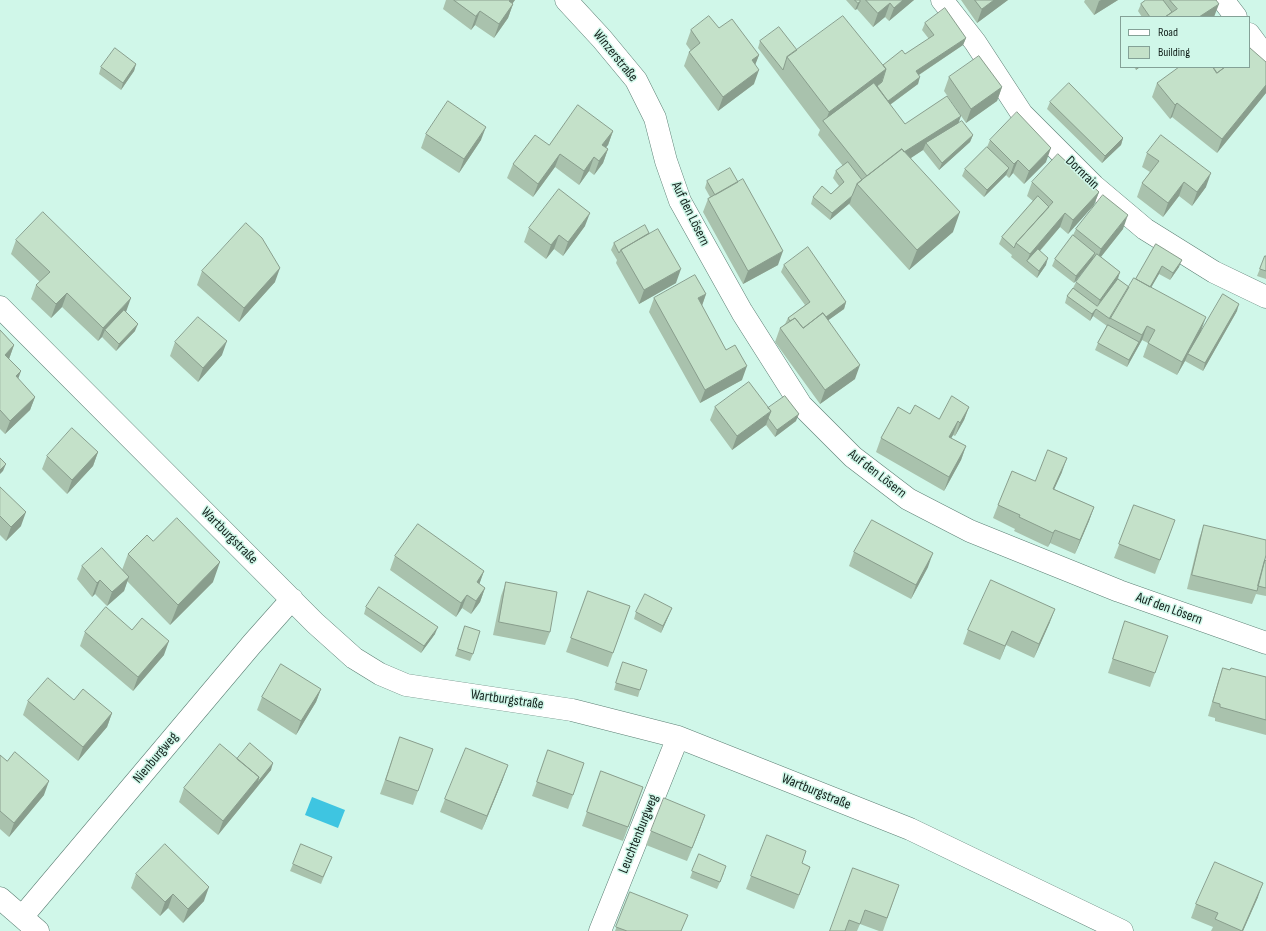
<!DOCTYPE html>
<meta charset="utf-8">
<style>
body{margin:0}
#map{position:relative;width:1266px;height:931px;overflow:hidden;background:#d0f7e9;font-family:"Sofia Sans Condensed",sans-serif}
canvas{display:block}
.legend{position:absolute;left:1120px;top:16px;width:130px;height:52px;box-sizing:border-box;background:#d0f7e9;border:1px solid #84a197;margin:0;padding:5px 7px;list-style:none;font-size:12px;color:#13211c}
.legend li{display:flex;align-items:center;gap:8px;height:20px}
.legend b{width:20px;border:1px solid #84a197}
</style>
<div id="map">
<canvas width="1266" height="931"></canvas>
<ul class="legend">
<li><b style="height:5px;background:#fff"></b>Road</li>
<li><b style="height:11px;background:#c4e1c9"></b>Building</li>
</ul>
</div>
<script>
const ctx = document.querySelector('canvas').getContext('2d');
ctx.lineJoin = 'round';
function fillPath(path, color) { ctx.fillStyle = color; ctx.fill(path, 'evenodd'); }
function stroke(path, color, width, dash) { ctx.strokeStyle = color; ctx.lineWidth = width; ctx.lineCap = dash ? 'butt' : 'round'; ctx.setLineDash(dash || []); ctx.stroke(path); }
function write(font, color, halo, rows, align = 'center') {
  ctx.font = font + ' "Sofia Sans Condensed",sans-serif'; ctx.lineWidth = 3; ctx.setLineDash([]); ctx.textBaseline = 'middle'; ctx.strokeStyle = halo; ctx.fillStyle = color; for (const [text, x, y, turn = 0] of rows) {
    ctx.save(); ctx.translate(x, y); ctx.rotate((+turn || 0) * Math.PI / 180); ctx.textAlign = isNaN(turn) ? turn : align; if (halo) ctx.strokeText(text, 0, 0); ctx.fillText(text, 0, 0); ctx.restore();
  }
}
fillPath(new Path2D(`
 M312,797L345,810L338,828L305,815Z`), '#3ec5e1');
const minor = new Path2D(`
 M566,0L602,39L636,80L655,118L666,161L680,201L742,312L801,405L853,457L908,499L970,531L1119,591L1266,643
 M942,0L975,42L1022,114L1094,186L1145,229L1214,272L1266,297
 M1223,0L1236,17
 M1249,34L1266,57
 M0,307L315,623L354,658L380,674L406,685L572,710L678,737L910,829L1122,931
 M0,898L38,931
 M22,917L252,644L292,599
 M600,931L678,737`);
stroke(minor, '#5c7f74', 23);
stroke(minor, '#fff', 22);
fillPath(new Path2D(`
 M446,0H515L512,4H513L508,18L494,38L475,25L471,30L443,9Z
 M846,0H914L889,21L885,17L873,27L857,9L855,10Z
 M961,0H1008L977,23Z
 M1085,0H1118L1094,15L1084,2Z
 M1146,0H1216L1214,17H1142L1138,11L1141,4Z
 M925,23L966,38L963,45L919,75L918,84L890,105L905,124L958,123L973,135L970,142L939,170L923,150L911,158L953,232L909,270L849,204L850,203L830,220L811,204L813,197L831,194L839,186L833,178L836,171L843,166L818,135L820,130L758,48L760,41L797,50L883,65L905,54L929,39L922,30Z
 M719,28L759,55L755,64L754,84L718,111L684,66L689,52L691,51L686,44L691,30Z
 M1266,62V93L1217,153L1172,117L1170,119L1152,97L1157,83L1249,67Z
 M136,64L134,71L121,90L99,74L101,67Z
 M1134,67H1140L1136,70Z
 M949,77L1002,87L997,101L966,123L944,91Z
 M1050,102L1123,138L1121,145L1102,163L1047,109Z
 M613,131L608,145L606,147L608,149L603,163L594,175L589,171L579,185L555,167L533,197L507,178L513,164L549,145Z
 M426,134L481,140L459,173L421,148Z
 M990,140L1046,162L1024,184L1013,173L1009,178L1006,175L984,197L962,176L965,169L987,147Z
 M1147,153L1206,187L1192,206L1179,196L1163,217L1137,197L1142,183L1150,172L1142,167Z
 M707,181L778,265L743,284L703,212L708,199L710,197L705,188Z
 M1032,182L1099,192L1094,205L1068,234L1060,227L1040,251L1046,265L1037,278L1011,257L1012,255L999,244L1002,237L1033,201L1027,196Z
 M585,226L563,256L554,249L546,259L524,242L529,228Z
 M1076,229H1123L1101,257L1120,272L1118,279L1129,287L1136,279L1156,244L1179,267L1170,280L1159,274L1151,287L1201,331L1237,311L1203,371L1185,361L1177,375L1143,357L1148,343L1142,340L1127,367L1095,350L1098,343L1107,326L1093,316L1090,321L1065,303L1067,296L1073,288L1076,282L1093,260L1074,283L1052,266L1055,259L1073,235Z
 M649,233L676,283L639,304L616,263L617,260L611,250L614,243Z
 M16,240L126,312L135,331L116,351L102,337L98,341L62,307L51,318L31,299L36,285L40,282L11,254Z
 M1265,256H1266V279L1257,276Z
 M784,265L846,302L844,309L828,320L855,379L820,404L775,342L780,328L785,324L788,318L805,305L781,272Z
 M202,271L275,282L239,322L197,285Z
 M706,294L702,306L742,380L700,403L649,312L654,298Z
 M0,330L14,345L9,359L18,379L35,397L30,410L5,434L0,429Z
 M175,342L222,355L198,382L170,356Z
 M715,407L796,421L775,437L766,425L732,450L710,420Z
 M969,407L964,420L955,436L953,435L951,438L966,446L961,460L944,491L876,452L881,438L910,414L939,419Z
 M98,452L93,466L67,494L42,469L47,456Z
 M1062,472L1054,489L1094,507L1089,521L1075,554L1050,543L1048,547L1014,531L1015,529L993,518L998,505L1035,481Z
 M0,488L21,526L6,541L0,535Z
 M1134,505L1170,534L1155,574L1114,558Z
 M1204,525L1266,561V596L1256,594L1252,604L1187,589L1199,539Z
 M153,541L213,582L170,625L127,581L124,591L107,606L95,594L92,597L77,579L82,566L122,570L128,554Z
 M854,552L928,567L911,599L849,566Z
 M395,556L484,571L479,584L485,588L480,602L471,614L462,608L456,617L390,570Z
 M506,582L550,632L545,645L493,635L501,596Z
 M588,591L630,606L608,667L566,652Z
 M366,607L435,634L421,653L364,614Z
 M672,608L669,615L661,633L634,619L636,612Z
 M1125,621L1155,673L1150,687L1108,673Z
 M1050,622L1034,658L1006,645L1000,660L963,644L968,630Z
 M465,626L473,654L470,661L455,656Z
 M132,630L164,655L133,691L80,646L85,632Z
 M1223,668L1266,677V735L1215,721V718L1208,716L1218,682Z
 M620,669L640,690L638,697L614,690Z
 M321,689L316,702L296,735L257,710L262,697Z
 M74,700L112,713L107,727L78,761L23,715L28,701Z
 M400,737L433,749L413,805L380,794Z
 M548,750L573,795L568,809L532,796Z
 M0,755L44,795L9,837L0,829Z
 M237,759L271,770L218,835L179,802L184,788Z
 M601,771L643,787L623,841L582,826Z
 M503,779L482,830L440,812L445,799Z
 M705,815L687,861L646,845L651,831Z
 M699,854L724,873L717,889L690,878Z
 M802,863L810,867L794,909L746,889L751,876Z
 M293,864H329L321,884L290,871Z
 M136,874L204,901L183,923L168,908L160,916L131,888Z
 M899,885L883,931H879L860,924L857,931H830Z
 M630,892L682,931H615Z
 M1258,897L1243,931H1211L1213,927L1191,918L1196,904Z`), '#a9c2ad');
fillPath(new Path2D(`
 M510,0H515L504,15L509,1Z
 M903,0H914L889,21L894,8Z
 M994,0H1008L977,23L982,9Z
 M1101,0H1118L1094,15L1099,1Z
 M860,2L857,9L855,10L858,3Z
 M890,3L885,17L873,27L878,13Z
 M513,4L508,18L494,38L499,24Z
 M1219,4L1214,17H1199Z
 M480,11L475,25L471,30L476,16Z
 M966,38L963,45L914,78L916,71Z
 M759,55L754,68L752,60Z
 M136,64L134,71L121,90L123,83Z
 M1137,67H1140L1136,70Z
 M886,69L879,89L825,123L829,112Z
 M759,70L754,84L718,111L723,97Z
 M920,77L918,84L880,112L883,105Z
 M1266,85V93L1217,153L1222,139Z
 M1002,87L997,101L966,123L971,109Z
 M1177,103L1172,117L1170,119L1175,105Z
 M961,116L956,130L926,143L923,150L894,169L899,155Z
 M486,127L481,140L459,173L464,159Z
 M613,131L608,145L597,158L602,145Z
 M973,135L970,142L939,170L942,163Z
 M1123,138L1121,145L1102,163L1105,156Z
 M1051,148L1046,162L1024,184L1029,171Z
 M608,149L603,163L594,175L599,161Z
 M560,154L555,167L533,197L538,184Z
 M594,157L589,171L579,185L584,171Z
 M1018,160L1013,173L1009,178L1014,164Z
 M1009,168L1006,175L984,197L987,190Z
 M1211,173L1206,187L1192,206L1197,192Z
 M1184,182L1179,196L1163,217L1168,203Z
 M1099,192L1094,205L1068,234L1073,220Z
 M852,196L850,203L830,220L832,213Z
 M960,212L953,232L909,270L917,250Z
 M590,213L585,226L563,256L568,242Z
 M1065,213L1060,227L1029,263L1027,261L1030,254Z
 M1128,215L1123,229L1096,263L1101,249Z
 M559,235L554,249L546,259L551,245Z
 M783,251L778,265L743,284L748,271Z
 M1095,253L1092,260L1074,283L1076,276Z
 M1048,258L1046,265L1037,278L1039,271Z
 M1182,260L1179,267L1170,280L1173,273Z
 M1162,266L1159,274L1144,300L1146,293Z
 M280,268L275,282L239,322L244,308Z
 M681,269L676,283L639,304L644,290Z
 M1120,272L1115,286L1096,309L1100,300Z
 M67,293L62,307L51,318L56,304Z
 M706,294L701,308L698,298Z
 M131,298L126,312L107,332L105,330L102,337L98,341L103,328Z
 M846,302L844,309L798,342L800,335Z
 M1239,304L1237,311L1203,371L1205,363Z
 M1096,309L1093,316L1090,321L1092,314Z
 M1206,317L1201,331L1188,354L1185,361L1177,375L1182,362Z
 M138,324L135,331L116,351L119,344Z
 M1147,326L1142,340L1127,367L1129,360L1139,342L1142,335Z
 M227,341L222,355L198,382L203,368Z
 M14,345L9,359L5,355Z
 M860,365L855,379L820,404L825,390Z
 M747,366L742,380L700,403L705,390Z
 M21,371L16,385V376Z
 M35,397L30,410L5,434L10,421Z
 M969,407L964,420L955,436L960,423Z
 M771,411L766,425L732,450L737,436Z
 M799,414L796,421L775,437L777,430Z
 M958,421L953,435L944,451L949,437Z
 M966,446L961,460L944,491L949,477Z
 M98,452L93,466L67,494L72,480Z
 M1067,458L1062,472L1048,503L1053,489Z
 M6,464L3,471L0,474V470Z
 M1094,507L1089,521L1075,554L1080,540Z
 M26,512L21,526L6,541L11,527Z
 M1055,530L1050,543L1048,547L1053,533Z
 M933,553L928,567L911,599L916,585Z
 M220,562L213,582L170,625L178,605Z
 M484,571L479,585L477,582Z
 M129,577L124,591L107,606L112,592Z
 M100,580L95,594L92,597L97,583Z
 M485,588L480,602L471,614L476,601Z
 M467,595L462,608L456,617L461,603Z
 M672,608L669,615L661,633L663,626Z
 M1055,609L1050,622L1034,658L1039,644Z
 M438,627L435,634L421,653L424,646Z
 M1012,631L1006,645L1000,660L1005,646Z
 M169,641L164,655L133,691L138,677Z
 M321,689L316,702L296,735L301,721Z
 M112,713L107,727L78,761L83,747Z
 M273,763L271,770L218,835L223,821L259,777Z
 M508,765L503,779L482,830L487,816Z
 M49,781L44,795L9,837L14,823Z
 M705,815L700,829L687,861L692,848Z
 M1263,883L1258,897L1243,931H1242Z
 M209,887L204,901L183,923L188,909Z
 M173,894L168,908L160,916L165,902Z`), '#899e8d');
const building = new Path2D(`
 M454,0H510L509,1L513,4L499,24L480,11L476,16Z
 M855,0H860V2L858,3Z
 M866,0H903L894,8L890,3L878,13Z
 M975,0H994L982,9Z
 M1146,0H1163L1172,12L1165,17H1150L1141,4Z
 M1170,0H1216L1219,4L1199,17H1165L1177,9Z
 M945,8L966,38L916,71L920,77L888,101L877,86L882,82L886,69L883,65L902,50L905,54L934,35L925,23Z
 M709,16L719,28L732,19L759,55L752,60L759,70L723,97L689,52L700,43L691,30Z
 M843,16L886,69L829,112L787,57Z
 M779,27L797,50L787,57L783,70L760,41Z
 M115,48L136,64L123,83L101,67Z
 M1250,48L1266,62V85L1222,139L1177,103L1175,105L1157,83L1179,67H1213L1217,73L1225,67H1249V49Z
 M979,56L1002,87L971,109L949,77Z
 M1213,67H1225L1217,73Z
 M874,83L905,124L947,96L961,116L904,152L902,149L867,176L823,121Z
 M1069,83L1123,138L1105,156L1050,102Z
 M448,101L486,127L464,159L426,134Z
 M578,105L613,131L602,145L608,149L599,161L594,157L584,171L560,154L538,184L513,164L535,135L549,145Z
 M1017,112L1051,148L1029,171L1018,160L1014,164L990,140Z
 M962,121L973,135L942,163L926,143Z
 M1161,135L1211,173L1197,192L1184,182L1168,203L1142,183L1159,161L1147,153Z
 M987,147L1009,168L987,190L965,169Z
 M902,149L960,212L917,250L857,184Z
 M1058,154L1099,192L1073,220L1065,213L1030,254L1016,243L1053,202L1032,182Z
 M848,162L862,180L857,184L852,196L832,213L813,197L822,186L831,194L844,182L836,171Z
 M730,168L738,182L715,195L707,181Z
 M743,179L783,251L748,271L708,199Z
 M559,189L590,213L568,242L559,235L551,245L529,228Z
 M1103,195L1128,215L1101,249L1076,229Z
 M1038,196L1049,207L1016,243L1014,248L1002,237Z
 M43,212L131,298L103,328L67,293L56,304L36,285L50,272L16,240Z
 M246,223L262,238L280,268L244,308L202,271Z
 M645,225L649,233L621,250L619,253L614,243Z
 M658,229L681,269L644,290L621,250Z
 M1073,235L1095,253L1076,276L1055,259Z
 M1156,244L1182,260L1173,273L1162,266L1150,287L1136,279Z
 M808,247L846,302L826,317L823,313L803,328L795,318L790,321L788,318L810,302L784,265Z
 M1038,249L1048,258L1039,271L1027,261Z
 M1097,254L1120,272L1100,300L1076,282Z
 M1265,256H1266V271L1260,269Z
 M695,275L706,294L698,298L726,350L735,345L747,366L705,390L654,298Z
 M1134,278L1206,317L1182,362L1148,343L1155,330L1147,326L1142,335L1110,318Z
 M1118,279L1129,287L1110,319L1096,309L1092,314L1067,296L1073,288L1097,306Z
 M1223,294L1239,304L1205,363L1188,354Z
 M124,310L138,324L119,344L105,330Z
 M823,313L860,365L825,390L780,328L795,318L803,328Z
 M198,317L227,341L203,368L175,342Z
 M1108,325L1139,342L1129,360L1098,343Z
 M0,330L14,345L5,355L21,371L16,376L35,397L10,421L0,410Z
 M749,382L771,411L737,436L715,407Z
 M785,396L799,414L777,430L768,418L771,411L768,408Z
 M952,396L969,407L960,423L958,421L949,437L966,446L949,477L881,438L898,407L910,414L915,405L939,419Z
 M72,428L98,452L72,480L47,456Z
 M1048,450L1067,458L1053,489L1094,507L1080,540L1055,530L1053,533L1019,517L1020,515L998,505L1012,471L1035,481Z
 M0,458L6,464L0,470Z
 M0,487L26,512L11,527L0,516Z
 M1134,505L1175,520L1160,560L1119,544Z
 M177,518L220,562L178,605L128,554L147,535L153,541Z
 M872,520L933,553L916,585L854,552Z
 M418,524L484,571L477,582L485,588L476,601L467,595L461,603L395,556Z
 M1204,525L1266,540V555L1257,591L1192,575Z
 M102,548L129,577L112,592L100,580L97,583L82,566Z
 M1265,560L1266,561V588L1258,586Z
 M991,580L1055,609L1039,644L1012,631L1005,646L968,630Z
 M506,582L557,592L550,632L499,622Z
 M379,587L438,627L424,646L366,607Z
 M588,591L630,606L613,653L571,638Z
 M645,594L672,608L663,626L636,612Z
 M106,607L132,630L142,618L169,641L138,677L85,632Z
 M1125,621L1168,636L1155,673L1113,659Z
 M465,626L480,631L473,654L458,649Z
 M623,662L647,670L640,690L616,683Z
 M281,664L321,689L301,721L262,697Z
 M1223,668L1230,670L1231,668L1266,677V720L1220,707V704L1213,702Z
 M48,678L74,700L83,689L112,713L83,747L28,701Z
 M400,737L433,749L418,791L386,780Z
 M250,743L273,763L257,783L259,777L237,759Z
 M220,744L259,777L223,821L184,788Z
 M466,748L508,765L487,816L445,799Z
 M548,750L584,763L573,795L537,782Z
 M15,752L49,781L14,823L0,811V755L7,761Z
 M601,771L643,787L628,827L587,812Z
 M664,798L705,815L692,848L651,831Z
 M767,835L806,851L802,863L810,867L799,895L751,876Z
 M165,844L209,887L188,909L173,894L165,902L136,874Z
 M301,844L332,857L323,877L293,864Z
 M699,854L726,866L720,882L692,871Z
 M1215,862L1263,883L1242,931L1215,919L1218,913L1196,904Z
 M853,868L899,885L887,918L865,910L860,924L849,920L845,931H830Z
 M630,892L688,915L681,931H627L616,927Z`);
fillPath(building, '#c4e1c9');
stroke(building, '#899e8d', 1);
write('14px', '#13211c', '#d0f7e9', [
 ["Winzerstraße",615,56,51],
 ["Dornrain",1082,173,44],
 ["Auf den Lösern",690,214,64],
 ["Auf den Lösern",877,474,38],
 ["Wartburgstraße",229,536,45],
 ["Auf den Lösern",1169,609,20],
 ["Wartburgstraße",507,700,8],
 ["Nienburgweg",156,758,-50],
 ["Wartburgstraße",816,792,22],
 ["Leuchtenburgweg",639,834,-68]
]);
</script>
